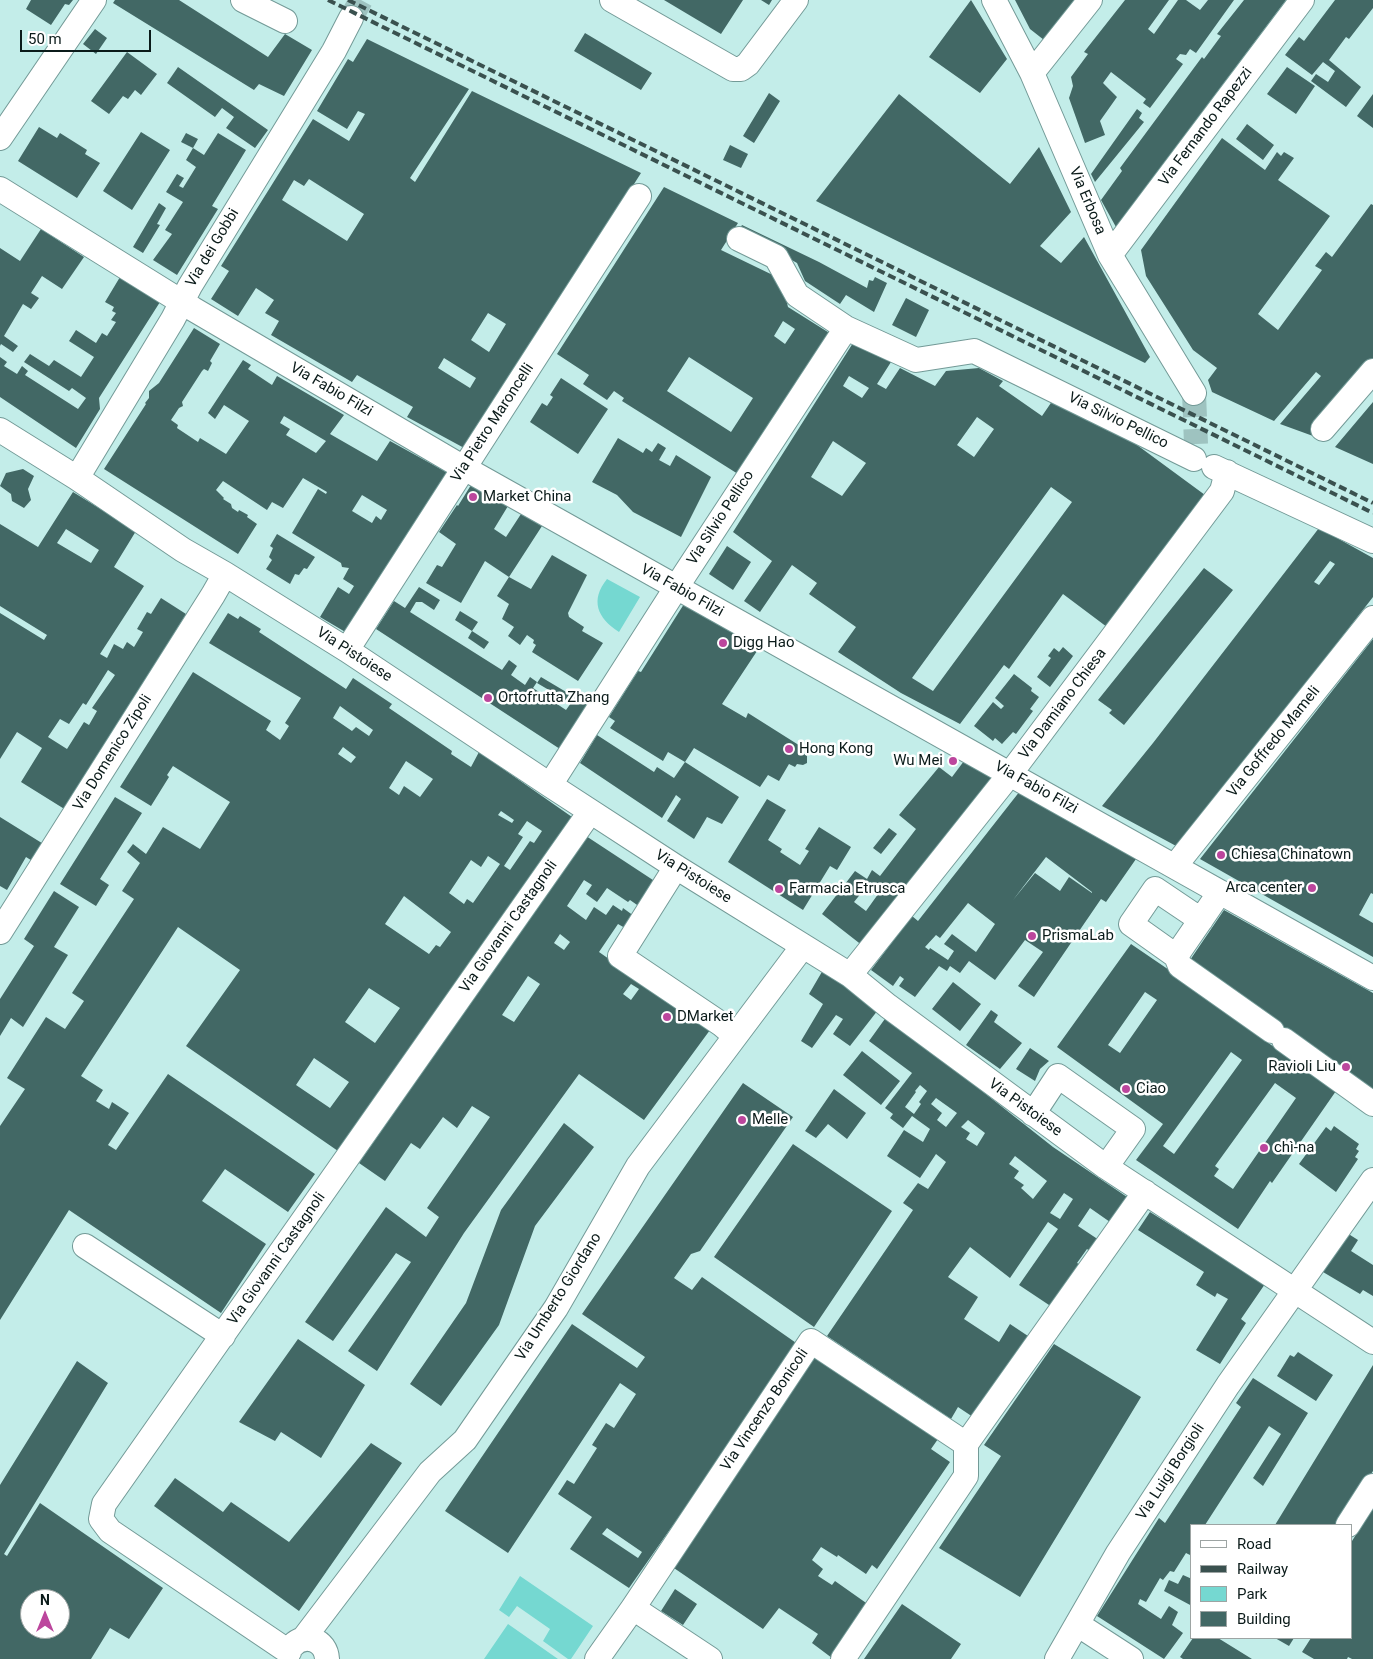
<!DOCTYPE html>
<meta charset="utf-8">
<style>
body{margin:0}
#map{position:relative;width:1373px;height:1659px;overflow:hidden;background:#c3ede9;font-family:Roboto,sans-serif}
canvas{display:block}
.legend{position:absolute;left:1190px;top:1524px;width:162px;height:115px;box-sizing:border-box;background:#fff;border:1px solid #9da4a3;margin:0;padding:6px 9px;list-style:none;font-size:15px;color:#0b1b1a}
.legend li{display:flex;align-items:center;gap:10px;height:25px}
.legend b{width:25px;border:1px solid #9da4a3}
.north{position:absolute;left:20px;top:1589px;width:50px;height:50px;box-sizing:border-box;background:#fff;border:1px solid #9da4a3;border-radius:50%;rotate:0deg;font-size:14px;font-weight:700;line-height:20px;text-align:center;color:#0b1b1a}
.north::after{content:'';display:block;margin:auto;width:18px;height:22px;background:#bc469d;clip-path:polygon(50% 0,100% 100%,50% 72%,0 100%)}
.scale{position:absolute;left:20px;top:30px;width:131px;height:22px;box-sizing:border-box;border:2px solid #0b1b1a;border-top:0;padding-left:6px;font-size:15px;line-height:18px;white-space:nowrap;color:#0b1b1a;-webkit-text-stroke:4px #fff;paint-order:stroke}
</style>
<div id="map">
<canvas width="1373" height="1659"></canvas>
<ul class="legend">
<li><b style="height:6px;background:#fff"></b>Road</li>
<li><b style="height:6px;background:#3a514f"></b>Railway</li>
<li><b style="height:14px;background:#75d8d1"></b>Park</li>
<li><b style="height:14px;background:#426865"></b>Building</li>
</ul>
<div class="north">N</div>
<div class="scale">50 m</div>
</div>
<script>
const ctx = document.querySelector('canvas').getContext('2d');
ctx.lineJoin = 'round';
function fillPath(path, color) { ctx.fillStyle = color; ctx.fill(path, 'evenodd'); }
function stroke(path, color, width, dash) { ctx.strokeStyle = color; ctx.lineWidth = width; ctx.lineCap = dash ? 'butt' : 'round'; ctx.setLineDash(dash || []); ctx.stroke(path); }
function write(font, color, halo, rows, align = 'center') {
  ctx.font = font + ' Roboto,sans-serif'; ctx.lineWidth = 5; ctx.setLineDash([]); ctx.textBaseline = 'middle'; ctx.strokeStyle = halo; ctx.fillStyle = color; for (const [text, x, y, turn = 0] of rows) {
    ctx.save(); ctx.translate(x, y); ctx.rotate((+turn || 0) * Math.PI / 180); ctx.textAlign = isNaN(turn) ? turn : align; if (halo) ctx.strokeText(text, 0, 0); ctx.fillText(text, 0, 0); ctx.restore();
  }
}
fillPath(new Path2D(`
 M607,579L640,597L619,632C597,618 590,600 607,579Z
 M520,1576L593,1626L571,1659H568L543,1641L550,1629L517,1606L509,1617L499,1610Z
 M508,1624L558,1659H484Z`), '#75d8d1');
fillPath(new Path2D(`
 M31,0H73L69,5L65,4L51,25L26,9Z
 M115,0H179L268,57L285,34L312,50L284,96L259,84L254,90L113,3Z
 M664,0H743L721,34Z
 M761,0H772L769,5Z
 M971,0L1007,59L980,93L929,57Z
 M1015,0H1075L1044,40L1030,29Z
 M1125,0H1169L1148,29L1154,34L1178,0H1186L1200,10L1208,0H1234L1196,53L1190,49L1186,55L1180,54L1176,59L1183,64L1150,108L1143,103L1146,99L1111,72L1103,83L1117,97L1100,121L1105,135L1085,143L1069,98L1073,86L1071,77L1088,54L1084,52Z
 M1244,0H1286L1116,227L1101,200L1122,171L1120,168L1202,57L1204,59L1221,36L1217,34Z
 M1335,0H1373V8L1349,39L1346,37L1329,60L1361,87L1346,107L1311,81L1316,74L1328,82L1335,71L1323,62L1312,75L1285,55L1299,37L1304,41Z
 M95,29L107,38L96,54L83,44Z
 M585,33L652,73L641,90L574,51Z
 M367,39L469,89L410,178L415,182L472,91L641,173L466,449L407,417L413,407L357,375L352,382L271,335L279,321L265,313L274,300L256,288L238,316L211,299L229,271L221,266L313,119L349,141L365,114L358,111L347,129L317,111L348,59L353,62ZM309,179L364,214L347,241L282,200L294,180L304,186ZM488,313L506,324L489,352L471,340ZM444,358L476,378L470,388L438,368Z
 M127,52L157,74L141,95L135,90L128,99L123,96L109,114L91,101Z
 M178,67L268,130L255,148L226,128L234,117L222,108L215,117L167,83Z
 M1287,67L1315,86L1296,114L1267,94Z
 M769,93L780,101L754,143L743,136Z
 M899,94L1010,184L1039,147L1071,212L1040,246L1061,263L1084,237L1150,357L1145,363L816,201Z
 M1373,94V128L1357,116Z
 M1137,109L1142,113L1139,118L1144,122L1095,182L1091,174Z
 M1247,124L1274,145L1263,160L1236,139Z
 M39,127L57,138L60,133L87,150L85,154L100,163L77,198L18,161Z
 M141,132L170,150L132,210L103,191Z
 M186,133L198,139L193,148L181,142Z
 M218,133L246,150L212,206L218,209L177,275L153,260L172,234L165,230L183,202L166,192L177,174L184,178L179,186L183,188L196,167L186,160L193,148L204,155Z
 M1222,138L1265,170L1277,152L1281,156L1284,152L1294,158L1278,180L1330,216L1258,314L1278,330L1322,270L1315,266L1326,252L1332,257L1371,204L1373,205V363L1313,436L1280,424L1321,376L1316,372L1274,421L1212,392L1208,380L1217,368L1193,350L1146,276L1141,250Z
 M730,145L748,154L741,168L723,160Z
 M664,187L738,223L721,250L781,279L788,307L831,334L738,474L622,401L624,398L614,391L607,400L583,384L589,375L557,354ZM783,321L795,329L785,344L774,336ZM689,357L753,398L731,432L667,391Z
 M159,203L166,208L157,224L160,225L143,253L133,247Z
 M742,225L819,262L867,288L869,280L873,281L875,277L887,283L874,312L846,295L840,304L805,281L797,263L739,230Z
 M41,229L84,257L62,289L42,276L31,293L39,298L31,309L23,304L4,336L18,346L13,352L1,344L0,346V248L20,261Z
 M120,277L160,302L99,398L100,409L76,448L0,397V357L7,362L4,366L17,374L22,366L28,371L25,375L78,409L86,398L72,388L69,391L24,362L30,354L49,366L54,360L81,377L94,357L69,341L76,330L96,343L102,333L107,336L116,322L111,320L116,313L112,311L114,307L105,302Z
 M906,298L929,310L916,337L892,325Z
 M194,328L220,344L210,361L212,363L208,371L204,369L202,371L182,402L183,406L179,408L171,420L178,425L177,428L198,442L200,438L226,454L249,421L224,405L215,419L208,413L243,360L251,365L248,369L272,385L277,376L344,415L330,434L377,461L390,441L448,473L347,633L320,617L338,587L349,594L354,586L343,579L349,568L342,567L341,563L292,533L318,489L326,494L327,492L303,478L283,508L272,502L267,510L223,481L216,490L224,498L223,499L231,504L232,508L238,512L239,510L248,515L247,517L257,524L238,554L104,469L146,404L145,403L149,398V391L159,383ZM284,416L326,441L316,453L286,435L290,429L280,423ZM362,495L387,510L381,520L376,516L372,523L352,511Z
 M853,343L891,362L877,384L886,389L900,368L935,386L946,371L979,368L1003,381L999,386L1042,416L1055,397L1122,434L1205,495L1107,627L1063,594L1009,669L1004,665L960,724L901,693L838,652L856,627L809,594L817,583L792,565L760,612L744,601L772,561L733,532ZM849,376L869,388L862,398L843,386ZM977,417L994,429L974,457L957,445ZM833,441L866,463L842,496L811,477ZM1051,487L1072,502L933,691L912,678Z
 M561,378L608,409L578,454L530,422L542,403L547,406L553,397L550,395Z
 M1373,402V464L1335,447Z
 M618,438L643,453L646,448L652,452L658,443L666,448L659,460L670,466L676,455L711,477L681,537L633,512L617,495L592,482Z
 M23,469L34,476L28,489L31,500L24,508L12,501L11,494L0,486L6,473Z
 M471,485L508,506L494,529L506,537L521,514L542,526L509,577L485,561L461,603L426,583L437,565L442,567L456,544L439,532L457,505L458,506Z
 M73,492L136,531L114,567L144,586L100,654L107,658L114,644L123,649L127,642L134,647L143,632L137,629L147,612L151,614L161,598L186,614L66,810L21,782L42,748L17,732L0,759V613L44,640L47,635L0,606V524L38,547ZM66,529L99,550L91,563L57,543ZM108,670L115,675L92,708L97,711L89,725L84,722L67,749L48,737L60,719L69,724L83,703L86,705Z
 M1319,528L1373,558V597L1178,847L1102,806L1153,743ZM1330,561L1335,564L1319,585L1314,582Z
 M277,534L315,557L307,569L304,568L299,575L295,574L290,584L266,569L272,560L269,557L273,548L270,546Z
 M727,546L751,562L733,590L709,574Z
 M552,555L587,575L568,613L569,617L584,627L582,631L603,643L578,681L532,652L536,645L533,643L534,640L527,635L520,645L508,636L514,627L502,619L509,604L497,596L509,577L531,589Z
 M1204,568L1233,590L1124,725L1109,713L1112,710L1098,700Z
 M419,587L440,600L434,610L422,602H416L410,612L502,670L509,660L517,666L511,675L525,685L530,677L537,682L533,688L566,710L571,703L537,683L541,677L588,705L560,749L376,629L394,601L405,608Z
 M684,604L759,648L722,704L746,718L748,713L805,749L803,753L807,756V763L803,765L797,764L795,767L789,764L779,781L768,775L760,787L694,748L685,762L668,752L663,761L610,728L615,721L609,717L638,671L641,672Z
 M460,611L478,622L472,631L455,620Z
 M228,613L238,619L240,616L261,629L259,632L346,689L353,678L392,704L389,708L452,751L451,754L471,767L479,752L572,817L338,1151L186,1046L240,970L178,927L81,1076L103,1090L96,1101L109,1109L112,1102L129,1113L108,1145L116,1150L168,1074L315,1174L288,1212L225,1169L202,1201L266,1244L221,1313L69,1210L0,1320V1126L25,1089L7,1078L46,1017L65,1029L84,1001L72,993L134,899L122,891L140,863L127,852L133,844L146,854L163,827L200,849L230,802L173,766L167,775L169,777L151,806L120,787L193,672L271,721L266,730L280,740L289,726L285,723L301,698L209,643ZM340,706L373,730L369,736L356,727L352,731L333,718ZM343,747L356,757L351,763L338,754ZM406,761L433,779L420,797L404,786L399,795L389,788ZM501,811L514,820L512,823L498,815ZM527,821L542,831L534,843L530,841L510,870L504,866L523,837L518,834ZM488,856L500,864L473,903L467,899L464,904L449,893L471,860L481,867ZM404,896L451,932L440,947L436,945L429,954L385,924ZM369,988L400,1008L375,1043L345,1022ZM314,1058L349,1082L330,1108L296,1085Z
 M472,631L489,642L484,649L468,638Z
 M1373,639V894L1371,893L1359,915L1373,923V957L1200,859Z
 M1063,647L1073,656L1050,687L1037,677L1051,658L1048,656L1054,648L1059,652Z
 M1014,674L1032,688L1031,691L1039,697L1030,709L1033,711L1016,734L1013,732L1002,744L995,738L993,741L974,726L993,702L1001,709L1004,706L995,698Z
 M597,735L654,772L657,767L674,778L685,762L739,797L722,824L707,817L694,839L667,821L681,799L676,795L662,818L580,763Z
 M964,761L994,778L863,946L822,914L855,871L867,879L872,870L880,876L916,829L899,815L939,767L952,777ZM870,882L881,890L866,911L854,902Z
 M1020,791L1136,859L1106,902L1101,899L1034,997L1018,986L1043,952L1025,940L995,980L969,961L960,973L950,966L947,971L939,966L915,997L899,986L904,979L900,976L893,986L871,970L912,916L918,921ZM1046,857L1092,892V893L1069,877L1060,891L1035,873L1013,900ZM968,903L995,924L976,952L952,934L944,944L954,951L948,960L930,948L929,950L925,947L936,935L940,938Z
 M115,797L142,813L100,879L109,885L96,906L60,884Z
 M767,799L786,810L768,840L782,849L780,852L800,865L809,851L805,849L819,827L851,847L837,870L830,866L803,910L728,862Z
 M0,817L45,845L34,862L26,857L7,890L0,886Z
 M889,828L897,834L881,854L873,848Z
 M586,836L656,882L640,907L630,900L628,902L607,888L597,902L586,894L592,885L584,880L567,906L586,920L594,907L606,915L613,905L622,911L623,908L634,916L625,928L618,924L599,952L710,1030L644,1120L579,1074L464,1233L377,1371L348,1351L411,1262L396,1253L333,1341L305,1322L386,1207L426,1237L439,1217L427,1208L490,1117L472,1106L457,1128L443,1117L420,1149L411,1143L385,1181L359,1163ZM560,934L570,942L564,950L554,943ZM528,976L540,984L514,1022L502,1015ZM631,984L639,989L631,1000L623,994Z
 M54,891L79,907L54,947L68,955L23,1027L11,1018L0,1036V999L34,946L24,939Z
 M1224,910L1373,993V1095L1188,963Z
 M1131,944L1238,1017L1236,1020L1336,1091L1272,1183L1270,1181L1238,1229L1136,1160L1163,1124L1057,1047ZM1145,992L1157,1000L1120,1053L1108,1045ZM1231,1052L1242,1060L1174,1154L1163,1146ZM1275,1083L1296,1098L1233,1189L1214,1176L1219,1169L1215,1166Z
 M823,970L841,979L878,1010L850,1046L833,1034L843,1019L836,1015L812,1048L801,1041L823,1004L809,994Z
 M953,982L981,1004L960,1031L932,1009Z
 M991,1010L998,1015L994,1022L1022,1043L1000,1069L966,1045Z
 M887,1016L1053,1147L1127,1197L1110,1222L1090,1208L1078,1226L1099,1240L1091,1252L1087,1249L1077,1263L1081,1265L1052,1307L1019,1285L1058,1229L1048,1222L1010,1278L970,1247L948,1277L978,1297L964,1319L999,1342L1010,1324L1028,1336L973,1417L958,1407L951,1419L827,1336L913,1210L903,1203L918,1183L928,1189L946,1162L936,1154L920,1178L887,1156L904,1130L923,1142L930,1129L912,1116L903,1128L890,1118L893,1114L885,1108L912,1073L869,1041ZM920,1085L927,1091L919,1102L921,1104L914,1114L905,1107L916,1092L915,1091ZM936,1098L957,1113L946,1127L937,1120L942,1113L931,1104ZM968,1120L985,1133L977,1146L966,1139L970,1133L961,1127ZM1015,1156L1047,1181L1033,1199L1021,1188L1024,1185L1014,1178L1019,1171L1009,1164ZM1064,1193L1073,1199L1060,1219L1050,1213Z
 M1030,1048L1049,1061L1040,1069L1035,1081L1016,1069Z
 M862,1051L900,1081L881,1105L843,1075Z
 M743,1083L793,1117L700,1251L691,1254L674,1278L692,1290L702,1277L799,1345L629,1588L570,1549L592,1517L558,1494L567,1480L574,1484L597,1448L592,1445L606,1423L614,1428L636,1394L620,1383L508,1553L445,1511L572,1324L637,1368L645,1357L582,1314ZM607,1528L642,1552L638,1558L602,1534Z
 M834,1089L866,1113L847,1139L828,1124L816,1138L805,1131Z
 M564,1123L594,1147L535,1226L499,1325L441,1406L410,1384L466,1303L501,1210Z
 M1334,1126L1359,1144L1356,1149L1359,1151L1355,1157L1358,1159L1336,1192L1299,1164L1326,1127L1331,1131Z
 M793,1144L892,1211L814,1327L714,1257Z
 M1150,1212L1265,1284L1241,1319L1246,1323L1220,1364L1196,1350L1228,1299L1217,1293L1215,1297L1196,1285L1204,1272L1138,1230Z
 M1347,1233L1358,1240L1351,1251L1373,1265V1296L1363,1290L1360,1294L1323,1272Z
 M298,1339L365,1385L321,1458L281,1432L275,1441L239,1422Z
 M1054,1344L1141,1397L1020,1597L939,1548L1001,1456L984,1445Z
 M1298,1352L1333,1375L1316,1401L1277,1376L1290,1355L1294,1357Z
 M815,1354L938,1439L931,1449L950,1462L877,1569L872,1565L866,1574L838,1555L837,1557L821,1547L812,1560L823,1569L818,1576L832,1585L835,1581L869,1605L832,1658L812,1643L818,1634L779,1608L763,1629L671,1566Z
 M77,1361L108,1383L4,1554L7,1556L40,1503L163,1588L129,1639L110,1628L91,1659H0V1485ZM30,1599H60V1629H30Z
 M1373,1365V1471L1339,1525H1275Z
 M1253,1378L1308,1413L1263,1486L1253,1478L1281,1434L1269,1426L1205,1525H1192V1556L1186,1553L1174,1572L1170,1571L1163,1580L1160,1578L1146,1602L1140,1599L1138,1604L1161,1619L1169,1606L1178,1612L1172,1625L1183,1633L1164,1659L1097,1616L1159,1518L1165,1523L1241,1407L1236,1403Z
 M371,1443L402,1463L299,1611L154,1506L175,1478L223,1512L231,1502L289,1542Z
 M1373,1508V1659H1352L1348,1657L1347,1659H1314L1302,1652L1311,1638H1352V1541Z
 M1183,1575L1192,1579V1606L1164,1591L1169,1580L1178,1584Z
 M675,1589L697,1604L683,1625L661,1611Z
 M902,1604L961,1644L951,1659H864Z
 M1193,1638H1218L1252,1659H1183L1180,1657Z
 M1275,1638H1294L1289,1646Z`), '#426865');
stroke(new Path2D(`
 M351,18L361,0
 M1194,393L1196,444`), '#9ec3c0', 24, [24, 12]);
const minor = new Path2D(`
 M243,0L285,21
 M612,0L733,69H741L748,64L796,0
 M994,0L1032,73L1110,255L1194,393
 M1032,73L1090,0
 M0,138L94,0
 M0,189L193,309L464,468L1373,978
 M739,239L776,257L797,295L846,328
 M1110,255L1302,0
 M1323,429L1373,371
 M0,430L77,478L183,550L225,574L347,650L550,785L676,867L850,975L888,1006L1106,1167L1373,1342
 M1214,467L1373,541
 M77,478L173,319L190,286L334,51L351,18
 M347,650L639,196
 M550,785L685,574L846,328L916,360L974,351L1194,459
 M1175,866L1373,618
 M676,867L620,956L721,1024L735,1036
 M1220,892L1176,956L1180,966L1272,1031
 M0,932L213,595L225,574
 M1176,956L1131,924L1155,889L1201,920
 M850,975L1010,774L1222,491L1227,472
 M1284,1040L1373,1104
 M1033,1114L1058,1076L1133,1129L1106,1167
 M85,1246L223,1336
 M1348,1525L1373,1486
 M633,1608L710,1659
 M1077,1624L1131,1659
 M304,1638L430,1472L465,1440L556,1308L638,1166L803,946
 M292,1646C305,1632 326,1640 327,1659
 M289,1652L110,1531L101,1519L104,1504L590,812
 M597,1659L633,1608L811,1341L966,1444L1145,1192
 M843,1659L966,1476V1444
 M1057,1659L1118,1553L1228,1385L1373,1180`);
stroke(minor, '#739a97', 26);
stroke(minor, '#fff', 24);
stroke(new Path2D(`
 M328,0L1373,513
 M348,0L1373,503`), '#3a514f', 4, [8, 4]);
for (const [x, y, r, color] of [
 [473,497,5,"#bc469d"],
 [723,643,5,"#bc469d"],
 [488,698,5,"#bc469d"],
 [789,749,5,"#bc469d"],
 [953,761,5,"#bc469d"],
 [1221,855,5,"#bc469d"],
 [1312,888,5,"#bc469d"],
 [779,889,5,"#bc469d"],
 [1032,936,5,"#bc469d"],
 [667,1017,5,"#bc469d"],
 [1346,1067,5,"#bc469d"],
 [1126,1089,5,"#bc469d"],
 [742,1120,5,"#bc469d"],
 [1264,1148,5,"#bc469d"]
]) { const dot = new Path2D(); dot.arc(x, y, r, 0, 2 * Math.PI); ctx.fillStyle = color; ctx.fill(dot); stroke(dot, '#fff', 2); }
write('15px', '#0b1b1a', '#fff', [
 ["Via Fernando Rapezzi",1206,127,-53],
 ["Via Erbosa",1087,201,67],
 ["Via dei Gobbi",213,248,-59],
 ["Via Fabio Filzi",331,390,30],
 ["Via Silvio Pellico",1118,421,26],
 ["Via Pietro Maroncelli",493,423,-57],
 ["Via Silvio Pellico",721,518,-57],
 ["Via Fabio Filzi",682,591,29],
 ["Via Pistoiese",354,655,33],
 ["Via Damiano Chiesa",1063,704,-53],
 ["Via Goffredo Mameli",1274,742,-51],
 ["Via Domenico Zipoli",113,753,-58],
 ["Via Fabio Filzi",1036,788,29],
 ["Via Pistoiese",693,877,32],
 ["Via Giovanni Castagnoli",509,927,-55],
 ["Via Pistoiese",1025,1108,36],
 ["Via Giovanni Castagnoli",277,1259,-55],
 ["Via Umberto Giordano",559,1297,-58],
 ["Via Vincenzo Bonicoli",765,1410,-56],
 ["Via Luigi Borgioli",1171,1472,-57]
]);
write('15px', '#0b1b1a', '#fff', [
 ["Market China",483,497],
 ["Digg Hao",733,643],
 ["Ortofrutta Zhang",498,698],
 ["Hong Kong",799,749],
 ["Wu Mei",943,761,"right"],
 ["Chiesa Chinatown",1231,855],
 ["Arca center",1302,888,"right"],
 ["Farmacia Etrusca",789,889],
 ["PrismaLab",1042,936],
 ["DMarket",677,1017],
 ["Ravioli Liu",1336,1067,"right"],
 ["Ciao",1136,1089],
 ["Melle",752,1120],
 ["chì-na",1274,1148]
], 'left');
</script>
